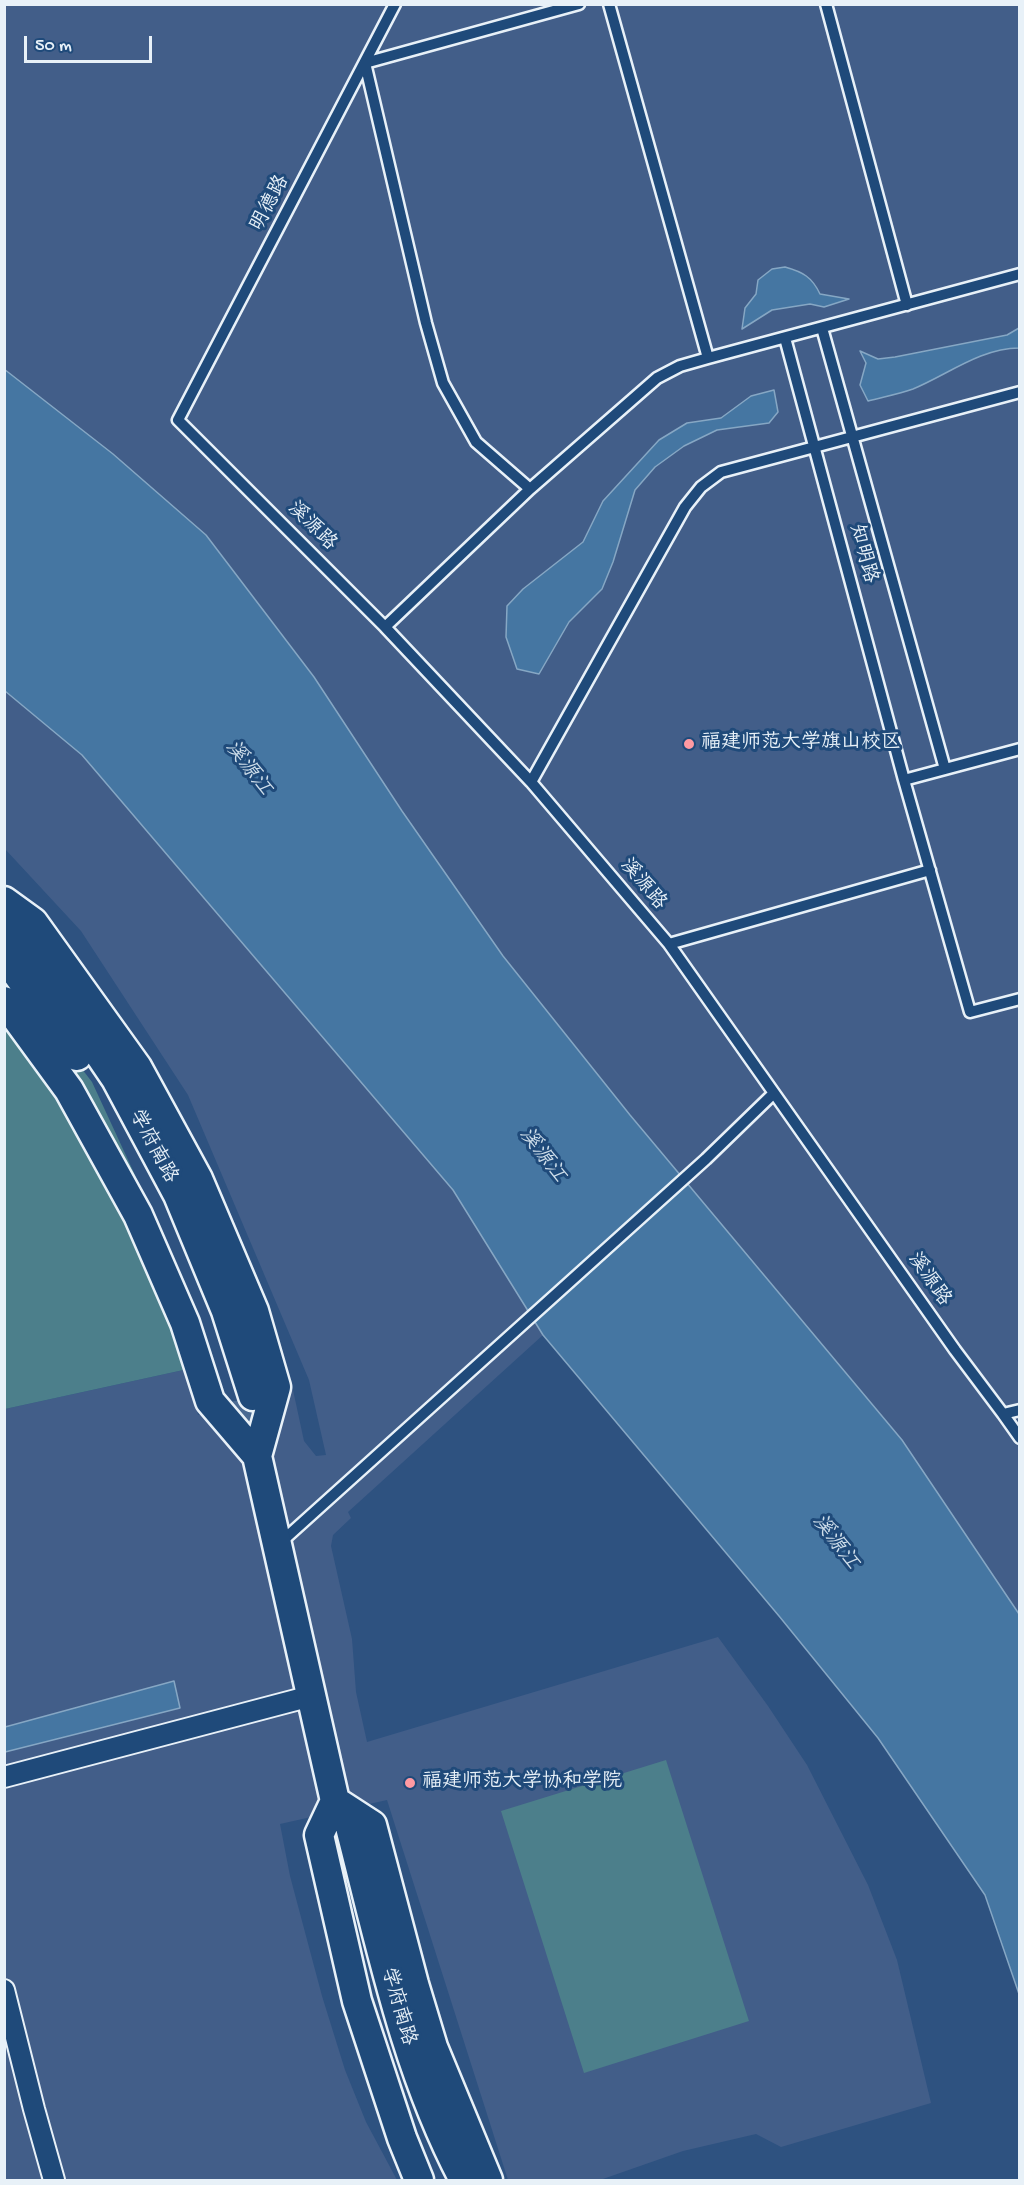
<!DOCTYPE html>
<meta charset="utf-8">
<style>
body{margin:0}
#map{position:relative;width:1024px;height:2185px;overflow:hidden;background:#2e5280;font-family:"Gochi Hand",sans-serif}
canvas{display:block}
.frame{position:absolute;inset:0;border:6px solid #e8f1f8;pointer-events:none}
.scale{position:absolute;left:24px;top:36px;width:128px;height:27px;box-sizing:border-box;border:3px solid #e8f1f8;border-top:0;padding-left:8px;font-size:18px;line-height:21px;white-space:nowrap;color:#e8f1f8;-webkit-text-stroke:4px #1f4a7a;paint-order:stroke}
</style>
<div id="map">
<canvas width="1024" height="2185"></canvas>
<div class="frame"></div>
<div class="scale">50 m</div>
</div>
<script>
const ctx = document.querySelector('canvas').getContext('2d');
ctx.lineJoin = 'round';
function fillPath(path, color) { ctx.fillStyle = color; ctx.fill(path, 'evenodd'); }
function stroke(path, color, width, dash) { ctx.strokeStyle = color; ctx.lineWidth = width; ctx.lineCap = dash ? 'butt' : 'round'; ctx.setLineDash(dash || []); ctx.stroke(path); }
function write(font, color, halo, rows, align = 'center') {
  ctx.font = font + ' "Gochi Hand","LXGW WenKai TC",sans-serif'; ctx.lineWidth = 6; ctx.setLineDash([]); ctx.textBaseline = 'middle'; ctx.strokeStyle = halo; ctx.fillStyle = color; for (const [text, x, y, turn = 0] of rows) {
    ctx.save(); ctx.translate(x, y); ctx.rotate((+turn || 0) * Math.PI / 180); ctx.textAlign = isNaN(turn) ? turn : align; if (halo) ctx.strokeText(text, 0, 0); ctx.fillText(text, 0, 0); ctx.restore();
  }
}
fillPath(new Path2D(`
 M4,5H1019V1614L902,1440L630,1115L503,956L402,811L314,677L206,535L113,454L5,370Z
 M4,691L82,755L453,1190L543,1335L348,1512L351,1518L333,1535L331,1546L352,1639L356,1692L367,1742L718,1637L768,1706L807,1765L868,1885L897,1960L931,2103L781,2147L756,2134L683,2151L600,2180H508L387,1800L280,1824L290,1876L322,1996L345,2070L366,2122L397,2180H5V1409L188,1369L198,1415L293,1390L304,1441L316,1456L326,1455L309,1380L188,1095L81,931L5,849Z`), '#425e89');
fillPath(new Path2D(`
 M4,968L92,1082L172,1255L188,1369L5,1409Z
 M666,1760L749,2021L584,2073L501,1811Z`), '#4c7f8b');
const water = new Path2D(`
 M785,267C803,272 812,277 820,294L849,299L824,307L810,304L772,310L742,329L745,308L756,294L758,280L772,269Z
 M1019,328V348C981,348 947,375 913,389C899,394 883,397 868,401L860,385L866,363L860,351L878,359L895,357L1007,335Z
 M4,369L113,454L206,535L314,677L402,811L503,956L630,1115L902,1440L1019,1614V1994L985,1895L878,1738L779,1616L543,1335L453,1190L82,755L5,691Z
 M774,390L778,412L769,423L717,430L684,446L655,467L635,490L613,562L602,589L569,622L539,674L517,669L506,637L507,606L523,589L583,542L603,501L659,440L687,423L721,418L751,396Z
 M174,1681L180,1708L5,1752V1727Z`);
fillPath(water, '#4576a2');
stroke(water, '#86a7c4', 1.5);
stroke(new Path2D(`
 M235,1401L245,1449`), '#4a6a92', 28, [28, 14]);
const service = new Path2D(`
 M395,4L178,420L385,627L531,782L669,944L955,1350L1003,1414L1020,1410
 M609,4L708,358
 M826,4L907,305
 M822,328L945,769
 M785,338L904,780
 M530,489L476,442L443,383L426,323L365,63L579,4
 M385,627L530,489L657,378L680,366L708,358L1020,274
 M1020,749L904,780L970,1012L1020,999
 M531,782L685,507L701,487L721,472L1020,392
 M669,944L930,870
 M1003,1414L1020,1438
 M280,1543L706,1159L773,1094`);
const minor = new Path2D(`
 M4,1777L311,1696
 M4,1990L34,2109L54,2180`);
const secondary = new Path2D(`
 M4,901L33,922L137,1067L198,1179L254,1311L276,1387L257,1456
 M4,922L44,973L116,1079L178,1195L226,1311L253,1396
 M4,956L77,1056
 M4,1001L69,1090L138,1215L185,1323L210,1401L257,1456L335,1801L319,1835L357,2001L402,2138L419,2180
 M335,1801L372,1825L414,1984L433,2047L488,2180
 M350,1827C381,1947 406,2071 464,2180`);
stroke(service, '#e8f1f8', 15);
stroke(minor, '#e8f1f8', 24);
stroke(secondary, '#e8f1f8', 33);
stroke(service, '#1f4a7a', 10);
stroke(minor, '#1f4a7a', 20);
stroke(secondary, '#1f4a7a', 28);
for (const [x, y, r, color] of [
 [689,744,6,"#ff9aa2"],
 [410,1783,6,"#ff9aa2"]
]) { const dot = new Path2D(); dot.arc(x, y, r, 0, 2 * Math.PI); ctx.fillStyle = color; ctx.fill(dot); stroke(dot, '#1f4a7a', 2); }
write('20px', '#e8f1f8', '#1f4a7a', [
 ["明德路",271,204,-62],
 ["溪源路",311,527,45],
 ["知明路",862,554,75],
 ["溪源路",642,885,50],
 ["学府南路",152,1147,62],
 ["溪源路",928,1280,55],
 ["学府南路",397,2007,74]
]);
write('20px', '#e8f1f8', '#1f4a7a', [
 ["福建师范大学旗山校区",701,744],
 ["福建师范大学协和学院",422,1783]
], 'left');
write('italic 21px', '#d0dfeb', '#1f4a7a', [
 ["溪源江",247,769,53],
 ["溪源江",541,1156,53],
 ["溪源江",834,1543,53]
]);
</script>
